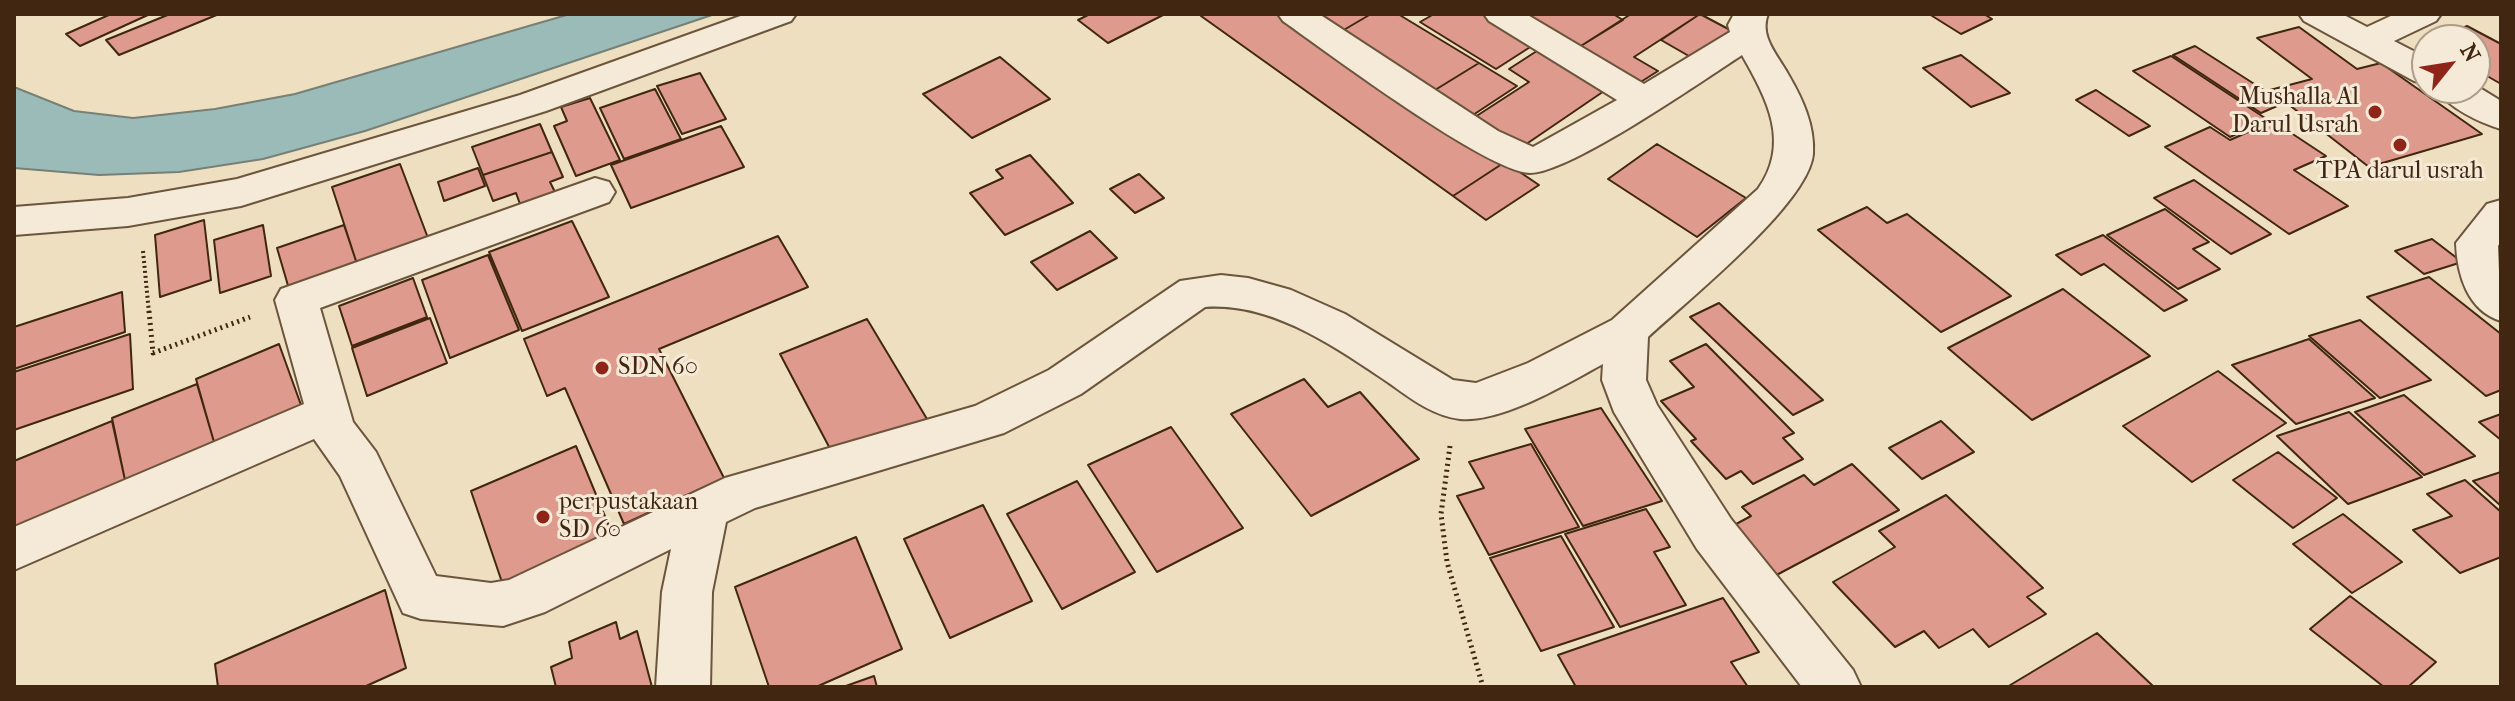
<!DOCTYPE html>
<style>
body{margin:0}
#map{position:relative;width:2515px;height:701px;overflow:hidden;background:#efdfc1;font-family:"IM FELL French Canon",serif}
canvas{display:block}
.frame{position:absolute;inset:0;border:16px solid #412711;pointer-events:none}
.north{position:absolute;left:2411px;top:24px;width:80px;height:80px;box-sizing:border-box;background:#f5ead7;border:2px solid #ad9c88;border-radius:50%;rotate:60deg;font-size:22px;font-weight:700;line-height:32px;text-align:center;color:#412711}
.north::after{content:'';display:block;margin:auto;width:28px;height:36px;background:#8f2418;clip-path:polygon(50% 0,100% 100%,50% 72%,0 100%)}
</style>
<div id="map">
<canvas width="2515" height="701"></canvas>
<div class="frame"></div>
<div class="north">N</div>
</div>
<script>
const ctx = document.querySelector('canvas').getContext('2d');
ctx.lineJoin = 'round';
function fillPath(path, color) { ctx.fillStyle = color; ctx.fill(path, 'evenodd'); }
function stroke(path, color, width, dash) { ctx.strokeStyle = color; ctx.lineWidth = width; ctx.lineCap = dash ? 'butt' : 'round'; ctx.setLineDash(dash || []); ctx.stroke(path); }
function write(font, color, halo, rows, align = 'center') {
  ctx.font = font + ' "IM FELL French Canon",serif'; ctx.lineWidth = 6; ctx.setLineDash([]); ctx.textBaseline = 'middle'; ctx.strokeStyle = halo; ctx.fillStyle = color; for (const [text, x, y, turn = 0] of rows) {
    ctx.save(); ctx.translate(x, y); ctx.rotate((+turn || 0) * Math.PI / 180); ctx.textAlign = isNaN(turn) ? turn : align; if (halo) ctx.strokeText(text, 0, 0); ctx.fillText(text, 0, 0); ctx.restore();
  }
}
const water = new Path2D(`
 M570,14H715L365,131L263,159L179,172L99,175L14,168V87L74,111L133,118L215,109L295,94Z`);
fillPath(water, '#9bbbb9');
stroke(water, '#778076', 2);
const building = new Path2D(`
 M111,14H150L80,46L66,34Z
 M170,14H219L119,55L106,40Z
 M1090,14H1165L1108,43L1078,20Z
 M1205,14H1288L1505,162L1453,196L1201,16Z
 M1315,14H1371L1342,31Z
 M1371,14H1398L1479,63L1435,90L1342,31Z
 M1434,14H1491L1538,42L1496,69L1420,22Z
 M1515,14H1613L1623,20L1576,49Z
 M1631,14H1700L1634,57L1658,71L1636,85L1576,49Z
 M1700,14L1734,32L1694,59L1661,40Z
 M1929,14H1984L1992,19L1961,34Z
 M2467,26L2501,44V84L2475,69V40H2437Z
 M2299,27L2357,69L2381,63L2482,134L2369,167L2270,90L2312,79L2257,38Z
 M2195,46L2284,103L2261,113L2173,55Z
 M1543,47L1610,87L1522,147L1475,117L1529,82L1509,69Z
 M1961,55L2010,93L1971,107L1923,68Z
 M2171,56L2268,120L2230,137L2133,71Z
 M1000,57L1050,99L972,138L923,94Z
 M1479,63L1517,86L1473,115L1435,90Z
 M700,73L726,119L682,134L657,86Z
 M655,89L681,139L624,159L600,108Z
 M2096,90L2150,126L2129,136L2076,100Z
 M590,98L620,160L576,176L554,126L567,121L561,107Z
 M2273,121L2326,156L2294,170L2348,206L2289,234L2165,147L2210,127L2230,140Z
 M540,124L552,152L483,175L472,147Z
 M721,126L744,167L631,208L611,165Z
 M1657,144L1746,198L1697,237L1608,179Z
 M552,152L563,177L550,182L555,192L520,204L516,193L493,201L483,175Z
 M1030,155L1073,203L1005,235L970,193L1003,178L996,170Z
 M1505,162L1539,185L1486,220L1453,196Z
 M400,164L428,238L357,264L332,187Z
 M478,168L485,186L444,201L438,182Z
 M1139,174L1164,198L1135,213L1110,189Z
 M2194,180L2271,234L2231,254L2154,198Z
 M1867,207L1887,223L1907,214L2011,296L1941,332L1818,230Z
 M2165,209L2209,242L2193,249L2220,269L2178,289L2107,235Z
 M204,220L211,280L160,297L155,235Z
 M572,221L609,297L522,331L489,252Z
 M263,225L271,276L220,293L214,240Z
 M344,225L357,264L289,289L277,248Z
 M1090,231L1117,258L1057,290L1031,262Z
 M2103,235L2187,300L2164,311L2104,264L2081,275L2056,255Z
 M778,236L808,287L659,349L724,478L624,524L565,388L547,396L524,339Z
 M2432,239L2462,262L2424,274L2395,251Z
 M488,255L519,330L450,358L422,280Z
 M2429,277L2501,334V390L2486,396L2367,297Z
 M413,278L427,317L352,346L339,306Z
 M2063,289L2150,356L2032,420L1948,348Z
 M122,292L125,332L14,369V327Z
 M1719,303L1823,400L1793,415L1690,317Z
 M430,318L447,363L367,396L352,348Z
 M867,319L927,419L836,460L780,354Z
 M2360,320L2431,380L2380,398L2309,336Z
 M130,334L133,389L14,430V372Z
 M2309,339L2375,398L2296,424L2232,365Z
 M279,344L301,405L214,442L196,379Z
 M1706,344L1794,433L1783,438L1803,459L1753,484L1741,471L1726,479L1691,441L1696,439L1661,401L1694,387L1670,361Z
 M2218,371L2286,423L2192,482L2123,426Z
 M1304,379L1328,407L1360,392L1419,459L1311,516L1231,414Z
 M197,384L214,442L125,480L112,418Z
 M2404,395L2475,456L2424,475L2355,412Z
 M1601,408L1662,501L1583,526L1525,429Z
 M2349,412L2422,477L2348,504L2277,436Z
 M2501,414V440L2479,422Z
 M112,421L125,480L14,527V461Z
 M1941,421L1974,452L1922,479L1889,448Z
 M1171,427L1243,528L1157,572L1088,465Z
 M1531,444L1579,527L1489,555L1457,496L1484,488L1469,462Z
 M576,446L616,543L506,594L471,491Z
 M2278,452L2337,498L2293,528L2233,480Z
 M1852,464L1899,510L1769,579L1725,530L1751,516L1742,507L1804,475L1814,485Z
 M2501,472V506L2473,481Z
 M2465,480L2501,512V557L2460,573L2413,530L2452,516L2427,494Z
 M1077,481L1135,572L1062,609L1007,514Z
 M1946,495L2043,588L2027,597L2046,614L1989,647L1973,629L1939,648L1924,631L1895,647L1833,582L1895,547L1879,531Z
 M983,505L1032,601L950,638L904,539Z
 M1646,509L1670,547L1654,552L1686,605L1620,627L1565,534Z
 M2343,514L2402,562L2352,593L2293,544Z
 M1561,536L1614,627L1541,651L1490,558Z
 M856,537L902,649L816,687H769L735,587Z
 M385,590L406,668L364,687H218L215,664Z
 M2350,596L2436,662L2408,687H2384L2310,629Z
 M1723,598L1759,652L1731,662L1748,687H1576L1558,655Z
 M616,622L620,639L637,631L652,687H556L551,667L572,658L569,642Z
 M2097,633L2154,687H2007Z
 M874,676L877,687H843Z`);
fillPath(building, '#de9a8c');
stroke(building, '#412711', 2);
const minor = new Path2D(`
 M746,14H796L791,21L546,111L241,206L128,226L14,235V207L128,198L237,179L520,95Z
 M1278,14H1319L1498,131L1533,147L1617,100L1489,21L1484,14H1526L1644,84L1730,32L1728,25L1734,14H1768C1759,36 1777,54 1788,74C1802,98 1815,125 1813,154C1809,203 1688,300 1648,337L1646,380L1657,405L1731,519L1853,670L1861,687H1802L1697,549L1614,412L1602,380L1603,364C1566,384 1502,423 1460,419C1433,416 1410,398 1389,383C1335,347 1272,302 1205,307L1081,394L1004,433L755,508L726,522L712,592L710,687H656L662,592L671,549L545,612L503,626L421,619L403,613L340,476L314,439L14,570V527L304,404L275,300L281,289L595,178L609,182L615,192L609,202L320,308L353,422L376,452L436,576L491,583L509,580L725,478L975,406L1049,370L1180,281L1221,275L1248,278L1291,290L1345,314L1453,380L1476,383L1528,363L1612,320L1758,189C1791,143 1767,99 1742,55C1702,81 1570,173 1530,173C1487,172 1327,52 1283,21Z
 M2299,14H2342L2367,27L2395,14H2441L2436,21L2394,41L2427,58V84L2414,81L2304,21Z
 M2475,85L2501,101V129C2480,123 2447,107 2435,88H2475Z
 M2501,200V241L2498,246L2501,321C2468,311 2457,275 2456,243L2487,204Z`);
stroke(minor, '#6c553d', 4);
stroke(new Path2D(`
 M143,251L149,313`), '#412711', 4, [2, 3]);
stroke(new Path2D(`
 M149,311L153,353L250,317
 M1450,446L1441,514L1447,562L1483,687`), '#412711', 5, [2, 4]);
fillPath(minor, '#f5ead7');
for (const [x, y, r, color] of [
 [2375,112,8,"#8f2418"],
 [2400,145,8,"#8f2418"],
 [602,368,8,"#8f2418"],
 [543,517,8,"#8f2418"]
]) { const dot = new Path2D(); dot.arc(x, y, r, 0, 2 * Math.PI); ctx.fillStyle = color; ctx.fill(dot); stroke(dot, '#f5ead7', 3); }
write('24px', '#412711', '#f5ead7', [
 ["Mushalla Al",2359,98,"right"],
 ["Darul Usrah",2359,126,"right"],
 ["TPA darul usrah",2400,172,"center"],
 ["SDN 60",618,368],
 ["perpustakaan",559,503],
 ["SD 60",559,531]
], 'left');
</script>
